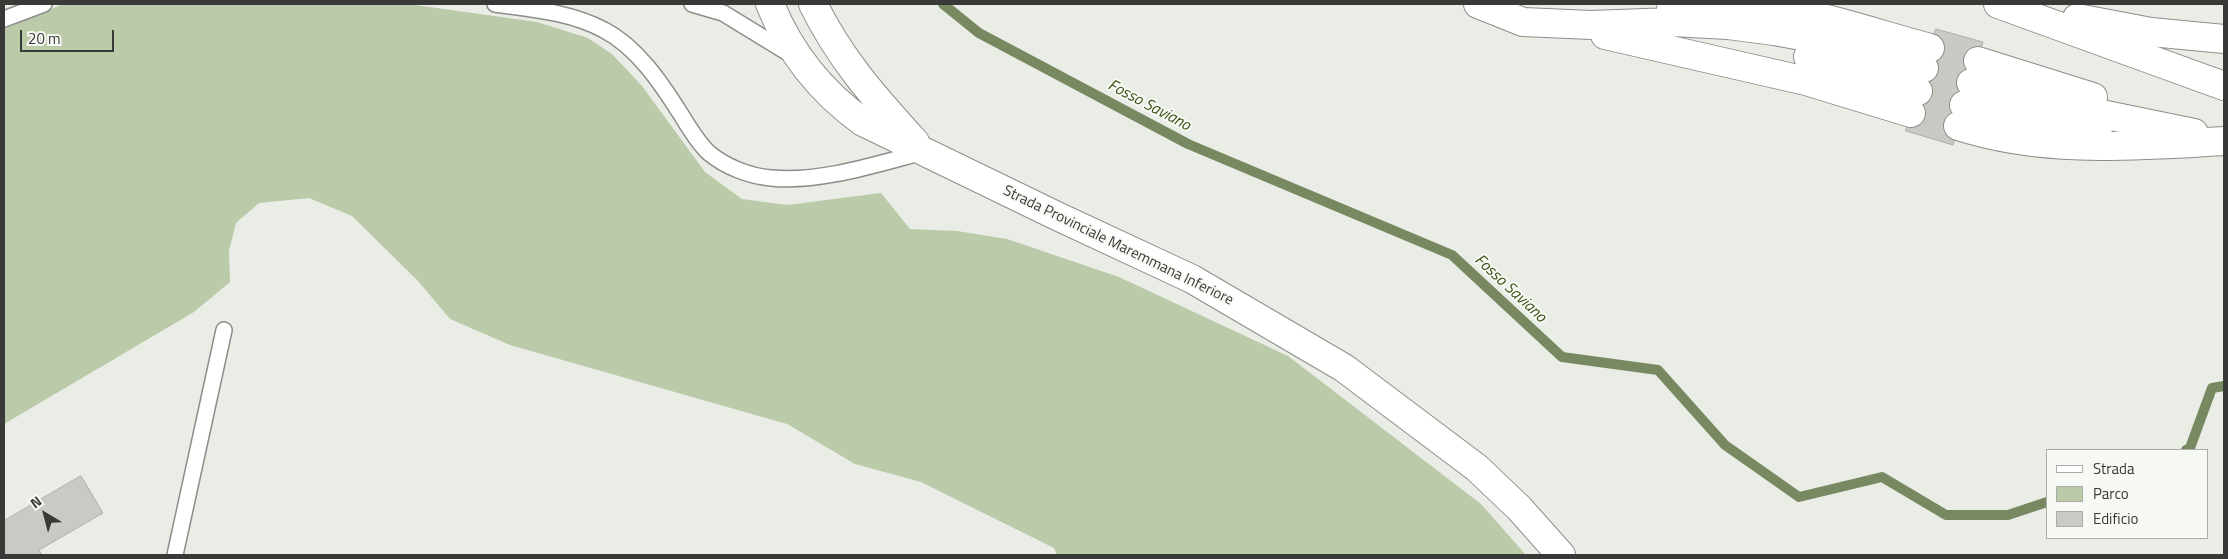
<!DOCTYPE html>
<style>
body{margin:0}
#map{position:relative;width:2228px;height:559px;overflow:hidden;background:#eaede6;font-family:"Titillium Web",sans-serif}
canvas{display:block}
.frame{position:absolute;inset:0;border:5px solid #393a37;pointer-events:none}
.legend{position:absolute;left:2046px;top:449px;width:162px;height:90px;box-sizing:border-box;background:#f7faf4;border:1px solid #abada8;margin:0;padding:6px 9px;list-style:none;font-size:15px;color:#393a37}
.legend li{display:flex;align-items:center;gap:10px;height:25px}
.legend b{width:25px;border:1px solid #abada8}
.north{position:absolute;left:20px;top:489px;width:50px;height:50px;-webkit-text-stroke:4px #f7faf4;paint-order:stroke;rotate:323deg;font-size:14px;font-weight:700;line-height:20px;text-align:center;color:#393a37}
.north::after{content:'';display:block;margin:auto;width:18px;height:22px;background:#393a37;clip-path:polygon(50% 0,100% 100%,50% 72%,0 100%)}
.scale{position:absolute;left:20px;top:30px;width:94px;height:22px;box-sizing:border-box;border:2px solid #393a37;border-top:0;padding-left:6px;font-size:15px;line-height:18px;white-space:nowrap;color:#393a37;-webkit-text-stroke:4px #f7faf4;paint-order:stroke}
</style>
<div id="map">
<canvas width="2228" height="559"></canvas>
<div class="frame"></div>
<ul class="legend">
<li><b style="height:6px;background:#fff"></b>Strada</li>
<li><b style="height:14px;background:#bbcaa9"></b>Parco</li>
<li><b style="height:14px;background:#c8cbc5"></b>Edificio</li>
</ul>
<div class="north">N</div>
<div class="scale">20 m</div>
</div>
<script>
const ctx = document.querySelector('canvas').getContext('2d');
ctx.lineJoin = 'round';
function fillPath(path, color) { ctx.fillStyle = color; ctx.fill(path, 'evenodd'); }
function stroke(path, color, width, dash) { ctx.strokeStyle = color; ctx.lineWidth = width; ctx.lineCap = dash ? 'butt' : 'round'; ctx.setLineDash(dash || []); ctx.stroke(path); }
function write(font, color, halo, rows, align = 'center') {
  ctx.font = font + ' "Titillium Web",sans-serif'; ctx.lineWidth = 4; ctx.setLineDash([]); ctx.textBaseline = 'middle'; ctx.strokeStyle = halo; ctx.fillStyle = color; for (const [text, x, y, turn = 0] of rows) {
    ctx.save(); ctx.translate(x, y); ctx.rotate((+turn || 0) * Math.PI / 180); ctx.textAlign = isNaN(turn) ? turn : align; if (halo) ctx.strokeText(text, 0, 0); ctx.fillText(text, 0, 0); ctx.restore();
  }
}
fillPath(new Path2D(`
 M63,4H408L537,22L588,38L612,54L642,86L705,172L742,199L787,205L881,193L910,229L957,231L1007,239L1119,277L1288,356L1481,504L1526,555H1057L1054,548L921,482L855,464L787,424L510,345L450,319L418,281L352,216L309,198L259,203L236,223L229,251L230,282L194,312L4,424V29Z`), '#bbcaa9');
stroke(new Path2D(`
 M943,4L979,33L1188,144L1452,255L1562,357L1658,370L1725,445L1799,497L1882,477L1946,515H2008L2047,502
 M2186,450L2190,448L2212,388L2224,386`), '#788962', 10);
const building = new Path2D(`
 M1936,29L1983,42L1953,145L1906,131Z
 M81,476L103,513L39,550L42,555H4V521Z`);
fillPath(building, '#c8cbc5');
stroke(building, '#abaea8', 1);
stroke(new Path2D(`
 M1930,48L1978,61
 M1924,68L1971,83
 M1918,91L1964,105
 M1911,113L1958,126`), '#c7c9c3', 28, [28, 14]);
const lane = new Path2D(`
 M495,4C531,9 571,12 604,30C637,47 661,83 680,113C689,127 697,142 709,153C726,167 749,176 771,178C819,183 877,164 923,152
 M692,4L723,13L790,54
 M4,19L44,4
 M175,555L224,330`);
const secondary = new Path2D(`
 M770,4C789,51 821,92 863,122L1059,217L1192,279L1344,368L1477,468L1519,508L1561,555
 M813,4C840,59 874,97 915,142`);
const highway = new Path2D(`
 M1478,4L1523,22L1591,25L1672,22L1728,25L1774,31L1796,35L1924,68
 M1735,4C1802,7 1866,31 1930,48
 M1998,4L2224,86
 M1671,9L1728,4
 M2077,18L2151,32L2224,39
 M1605,35L1806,81L1911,113
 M1808,57L1918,91
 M1978,61L2093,97
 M1971,83L2028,99L2194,133
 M1964,105L2041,124L2098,128
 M1958,126C2044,154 2135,146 2224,141`);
stroke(lane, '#8c8f89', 18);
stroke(secondary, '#8c8f89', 30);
stroke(highway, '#8c8f89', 30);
stroke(lane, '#fff', 15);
stroke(secondary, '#fff', 28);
stroke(highway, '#fff', 28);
write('15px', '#393a37', '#f7faf4', [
 ["Strada Provinciale Maremmana Inferiore",1118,246,26]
]);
write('italic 16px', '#384e11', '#f7faf4', [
 ["Fosso Saviano",1149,106,28],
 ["Fosso Saviano",1510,289,43]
]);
</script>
